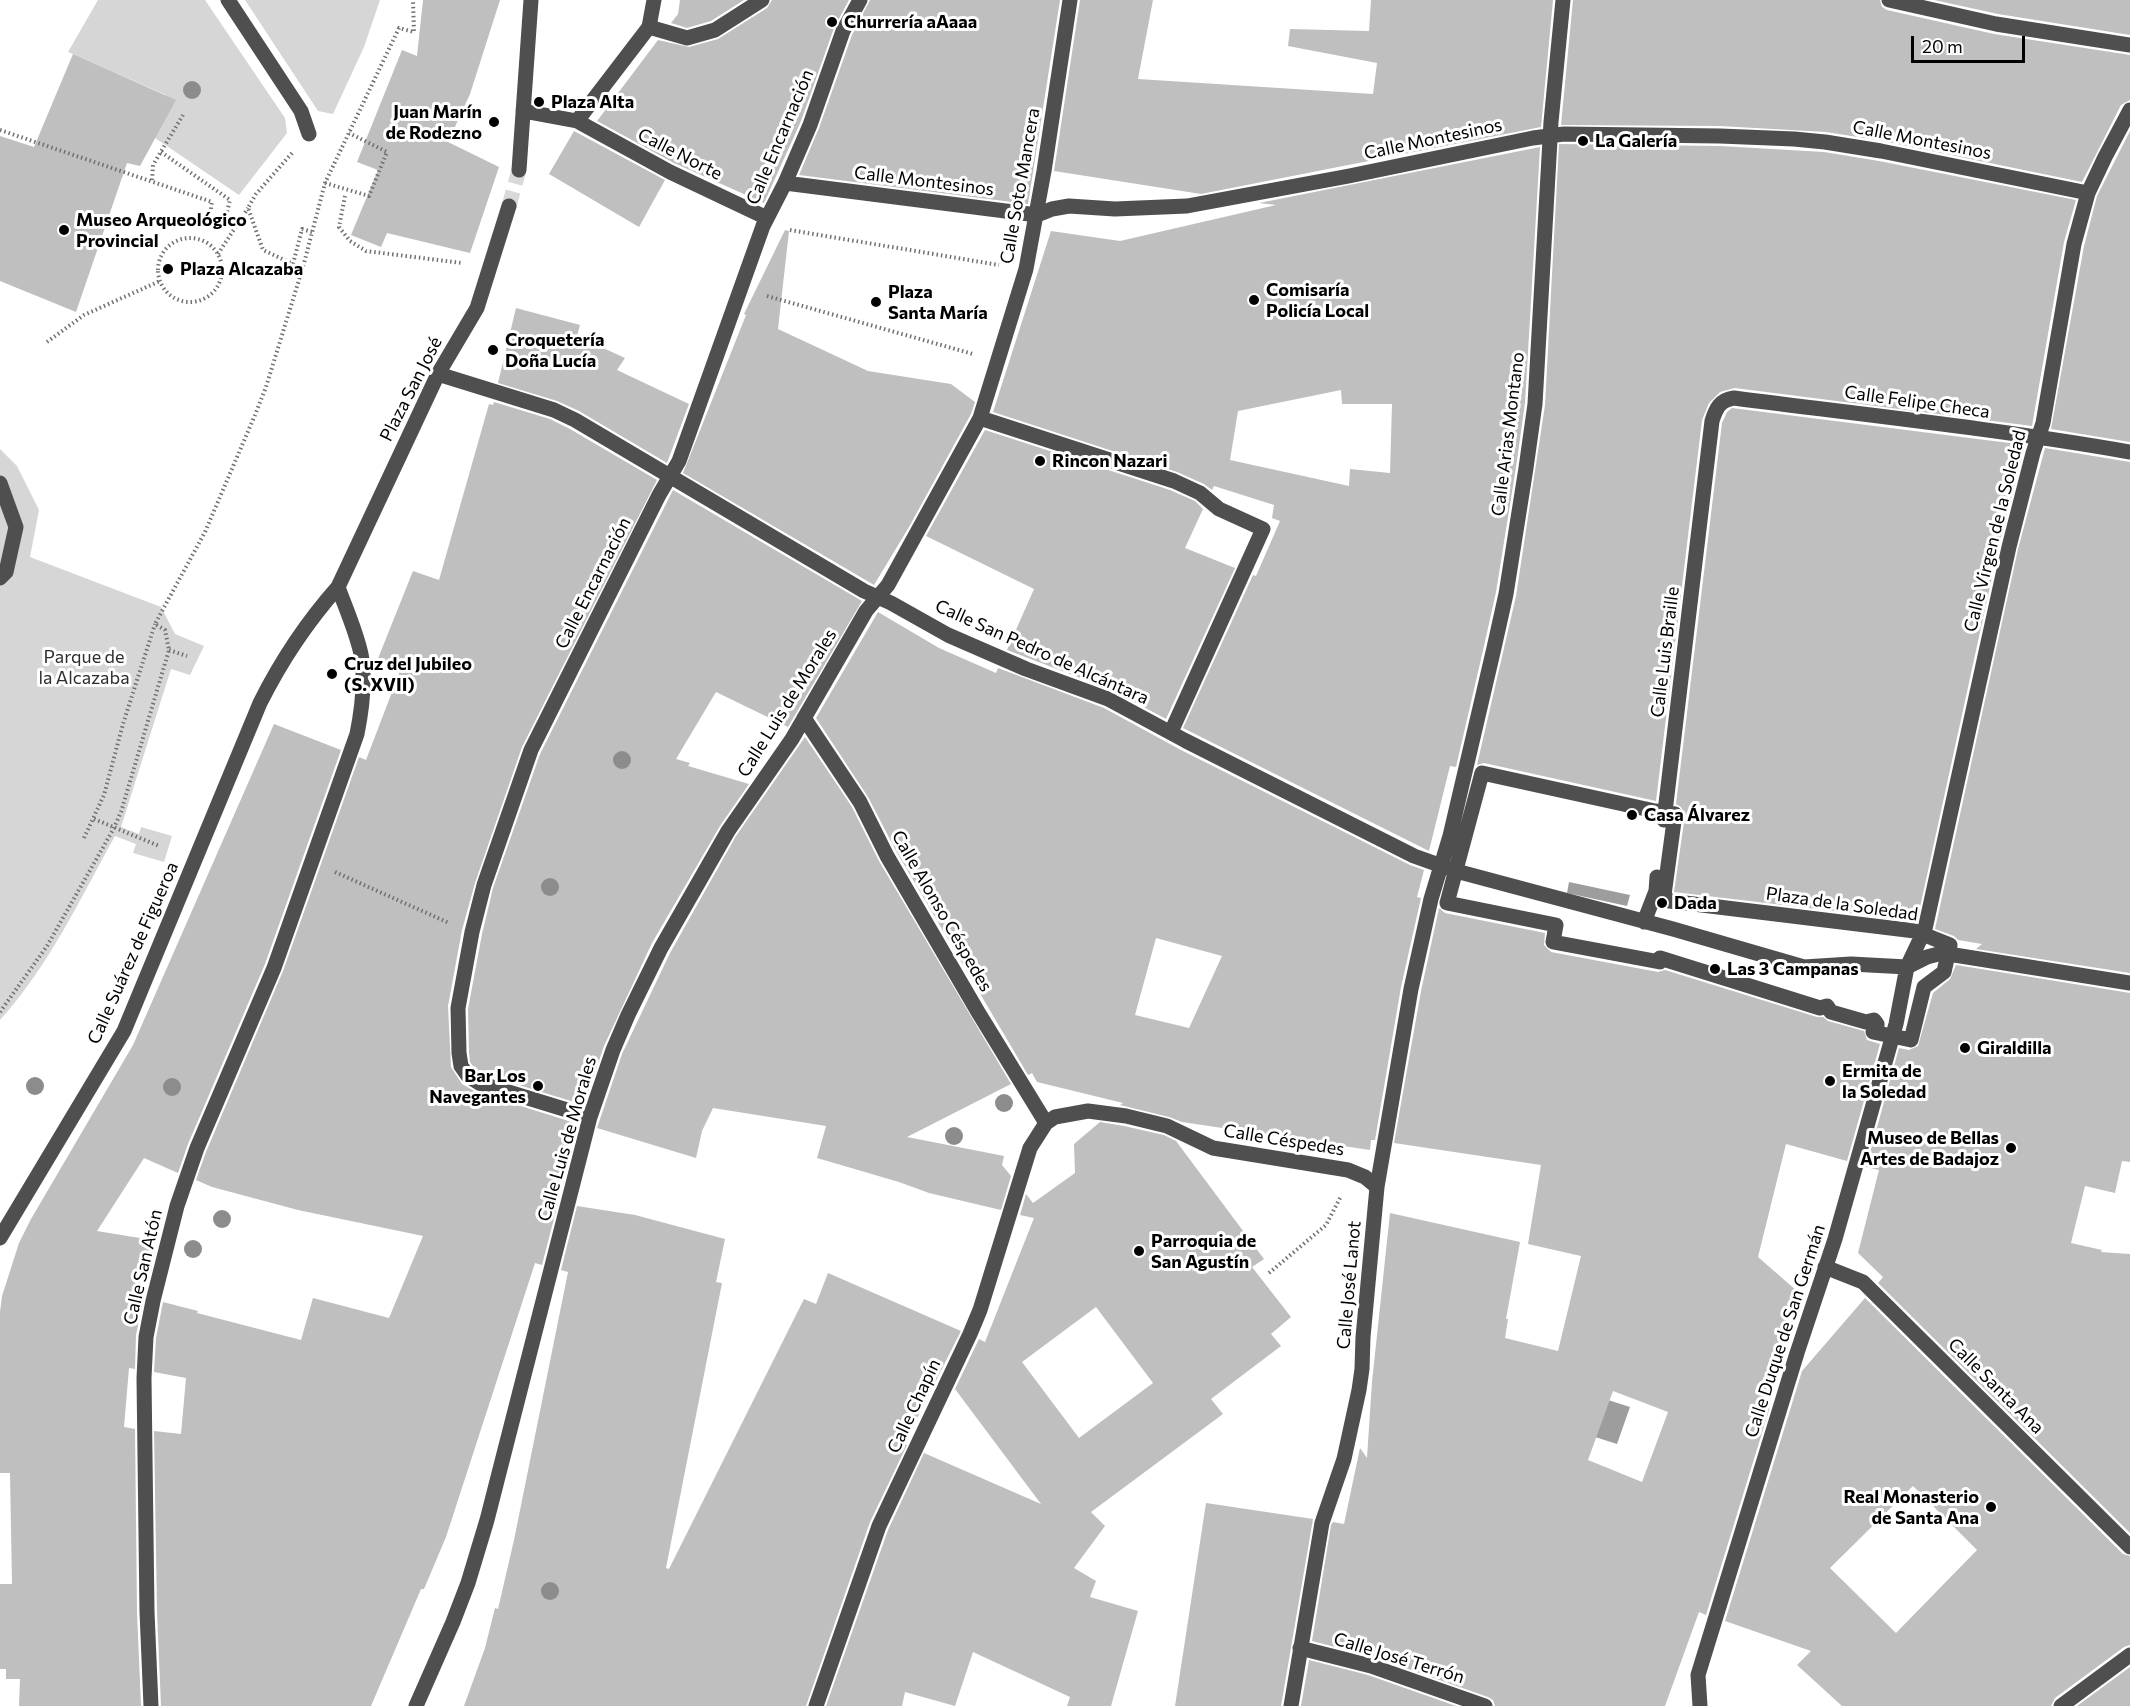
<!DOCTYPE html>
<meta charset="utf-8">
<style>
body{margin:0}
#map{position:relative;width:2130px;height:1706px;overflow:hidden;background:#fff;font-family:Commissioner,sans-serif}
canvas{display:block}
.scale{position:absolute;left:1911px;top:36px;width:114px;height:27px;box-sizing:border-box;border:3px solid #000;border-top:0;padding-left:8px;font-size:18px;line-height:21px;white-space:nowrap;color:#000;-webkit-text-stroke:4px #fff;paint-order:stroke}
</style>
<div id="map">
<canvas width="2130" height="1706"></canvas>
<div class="scale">20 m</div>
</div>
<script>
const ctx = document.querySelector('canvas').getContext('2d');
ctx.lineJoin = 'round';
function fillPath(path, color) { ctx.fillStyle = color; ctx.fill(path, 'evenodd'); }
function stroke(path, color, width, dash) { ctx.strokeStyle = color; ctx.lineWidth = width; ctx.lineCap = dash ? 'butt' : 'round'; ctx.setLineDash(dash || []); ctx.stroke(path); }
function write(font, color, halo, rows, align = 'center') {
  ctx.font = font + ' Commissioner,sans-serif'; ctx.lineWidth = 6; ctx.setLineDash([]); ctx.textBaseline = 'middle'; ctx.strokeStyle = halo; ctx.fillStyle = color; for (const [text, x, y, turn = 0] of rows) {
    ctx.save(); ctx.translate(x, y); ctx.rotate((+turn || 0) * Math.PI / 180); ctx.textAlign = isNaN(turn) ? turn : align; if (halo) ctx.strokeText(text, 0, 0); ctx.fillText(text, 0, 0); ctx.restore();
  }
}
fillPath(new Path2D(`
 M98,0H205L285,118L287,133L239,195L155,138L166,95L68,52Z
 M245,0H380L364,47L333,114L318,111Z
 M0,449L17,466L39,510L30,557L161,607L175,634L204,646L190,675L171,669L121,827L139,834L141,827L172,836L164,862L133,853L136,844L115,836C80,899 49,966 0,1020Z`), '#d6d6d6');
fillPath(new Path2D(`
 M1569,882L1630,895L1627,906L1567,893Z
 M1608,1400L1630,1407L1617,1444L1595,1437Z`), '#9d9d9d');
fillPath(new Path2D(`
 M423,0H500L470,94L448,142L499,167L470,253L387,233L381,247L351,235L378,170L357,162L402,50L417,56Z
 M680,0H744L711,21L687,28L671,23L678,14Z
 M772,0H849L834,28L801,121L764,203L674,163L597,121L658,40L689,47L718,39L767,8Z
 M870,0H1060L1028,204L799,175L819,128L852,35Z
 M1080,0H1153L1138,79L1373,94L1377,63L1288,46L1290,29L1369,31L1371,0H1553L1541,127L1201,194L1054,171Z
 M1573,0H1880L1882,7L1887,10L1994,34L2130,55V100L2121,105L2082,182L1883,141L1826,132L1720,126L1561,125Z
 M1934,0H2130V35L1998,14Z
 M73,54L176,100L140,166L127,163L76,312L0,281V136L34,147Z
 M574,131L665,180L639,227L549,174Z
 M2130,131V442L2051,429L2084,246L2097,196Z
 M1559,144L1720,146L1824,152L1879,161L2076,200L2064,242L2032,426L1735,388L1720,392L1709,403L1702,420L1656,801L1484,763L1477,765L1516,596L1545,405Z
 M1540,147L1525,403L1516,467L1496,592L1484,646L1456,767L1450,766L1429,851L1183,728L1253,575L1256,576L1280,521L1272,518L1274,505L1214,486L1212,490L1204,484L1177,472L993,412L1051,231L1120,241L1276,205L1259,203ZM1341,390L1342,404H1392L1390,473L1350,469L1349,486L1230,460L1238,411Z
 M785,230L789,231L778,329L868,371L951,384L975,402L971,414L909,527L874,585L683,473L746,315L744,314Z
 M516,308L580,325L577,336L625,358L617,370L689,404L667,463L579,411L557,401L498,383Z
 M494,402L550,419L570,429L657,480L522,747L475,883L462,930L448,1006L451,1067L462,1084L476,1092L572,1122L554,1202L558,1203L542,1265L535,1263L446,1537L424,1589H421L371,1706H161L157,1612L154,1431L181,1434L186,1378L154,1372L156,1338L163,1302L198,1311L197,1313L301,1340L313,1298L389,1318L423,1236L298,1210L212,1187L196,1180L206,1152L283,971L359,757L366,760L400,671L377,661L413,571L439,580L489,404L493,405Z
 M1732,408L2025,445L1999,545L1917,921L1674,892L1685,815L1681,807L1676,804L1722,423L1727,412Z
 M985,430L1170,490L1195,501L1203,509L1185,548L1235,568L1166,719L1112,690L1007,650L1034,589L926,536Z
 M2045,448L2130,462V973L1976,949L1982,944L1958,940L1954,936L1935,929L2018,549Z
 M673,490L862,601L788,727L716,692L676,759L690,763L688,766L749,784L720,826L652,943L604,1046L584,1105L483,1074L475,1069L470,1062L469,1052L468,1009L482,934L493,888L540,754Z
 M878,612L939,648L996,673L998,668L1104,708L1181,750L1410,865L1424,870L1417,897L1421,898L1401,987L1375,1140H1371L1370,1150L1182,1122L1169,1117L1120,1105L1123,1103L1037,1082L1032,1073L1028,1075L896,851L868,797L816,718ZM1156,938L1222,956L1189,1028L1135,1015Z
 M274,724L341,750L265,964L188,1144L178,1173L144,1158L97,1231L152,1240L137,1295L144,1297L136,1335L135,1369L129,1368L124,1427L135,1429L137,1612L141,1706H19L20,1679H6V1669H0V1584H12L10,1473H0V1312L2,1296L19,1243L31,1219L133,1045Z
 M805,737L852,807L879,861L1011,1084L907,1137L1004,1156L1002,1165L1011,1176L1001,1210L929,1193L899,1182L817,1158L826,1126L713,1108L702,1131L696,1158L597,1128L622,1054L670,953L736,836Z
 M1439,908L1445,913L1545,933L1544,945L1551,952L1658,972L1665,970L1817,1017H1823L1828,1021L1864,1031L1867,1040L1880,1044L1847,1161L1786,1144L1758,1257L1797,1291L1756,1423L1770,1407L1706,1615L1699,1612L1665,1706H1495L1493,1700L1488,1697L1374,1657L1312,1641L1331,1525L1333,1522L1344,1524L1360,1448L1367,1458L1372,1382L1390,1213L1520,1242L1506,1319H1508L1505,1338L1558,1351L1581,1256L1528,1244L1541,1165L1394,1143L1421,991ZM1613,1391L1668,1412L1642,1482L1588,1460Z
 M1956,965L2130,993V1162L2122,1161L2115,1193L2085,1186L2071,1243L2102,1250L2101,1252L2130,1254V1533L1878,1283L1883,1277L1858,1253L1879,1170L1866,1167L1899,1048L1909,1050L1918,1046L1933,993L1950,979Z
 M1100,1122L1124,1126L1164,1135L1176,1141L1264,1259L1252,1267L1291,1317L1271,1334L1281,1346L1211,1399L1223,1414L1091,1512L1105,1526L1074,1568L1096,1581L1090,1597L1138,1611L1111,1706H1067L1070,1697L973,1652L955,1706L905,1692L902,1706H826L888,1530L924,1453L1041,1504L955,1389L979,1339L985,1342L1034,1218L1020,1215L1026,1194L1033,1203L1075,1173L1074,1144ZM1096,1307L1153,1383L1079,1438L1022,1362Z
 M577,1206L635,1215L725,1239L716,1282L722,1283L666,1568L669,1569L804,1299L816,1304L828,1273L961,1331L904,1444L907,1445L870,1522L806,1706H464L485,1648L495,1608L498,1609L514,1540L568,1272L561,1270Z
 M1865,1298L2123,1554L2130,1556V1645L2124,1647L2055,1698L2051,1706H1842L1797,1665L1811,1651L1725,1621L1802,1371ZM1913,1486L1977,1550L1896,1633L1830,1568Z
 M1206,1503L1313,1519L1281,1706H1175Z
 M1309,1660L1368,1675L1456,1706H1301Z
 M2130,1667V1706H2077Z`), '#bfbfbf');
stroke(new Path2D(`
 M509,206L519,170`), '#d9d9d9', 15, [15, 8]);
stroke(new Path2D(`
 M0,130L212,202L211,209
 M161,152L230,200L226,216
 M292,153L256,194L248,208L263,250L293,264L302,229L312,232
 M152,180L153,165L183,115
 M325,183L369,196L387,152L349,133
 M345,196L339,227L350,241L366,251L462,263
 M790,230L999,265
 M158 270a32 32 0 1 1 64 0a32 32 0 1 1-64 0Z
 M218,254L248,208
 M767,296L973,354
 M47,342L84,315L160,281
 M169,650L187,656
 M94,819L159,846
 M84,838L104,795L123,724L155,624
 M335,872L449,923
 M0,1012L47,946L114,828L121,812L169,650L165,630L155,624L205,532L255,415L266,387L303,267L325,183L399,28L414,32L413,0
 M1269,1273L1326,1225L1341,1196`), '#717171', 4, [1.5, 3]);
stroke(new Path2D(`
 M228,0L301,111L309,134
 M1889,0L1996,24L2130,45
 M649,27L687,38L715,30L762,0
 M523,111L577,121L670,172L767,218
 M577,121L649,27L654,0
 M519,170L531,0
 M785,183L1037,215L1052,209L1069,206L1115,209L1187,206L1349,176L1533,138L1564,134L1720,136L1794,139L1825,142L1881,151L2088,193
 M438,374L554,410L575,420L864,591L891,603L948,635L1026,669L1108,699L1186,741L1414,856L1456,871L1673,929L1804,967L1851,964L1907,967L1927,957L1942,953L2130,983
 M980,418L1174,481L1200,493L1219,509L1263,529L1171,732
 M0,483L16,527L6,572L0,578
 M804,718L860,802L887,856L978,1012L1046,1123
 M1482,773L1655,811L1675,814L1664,895L1669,901L1915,931L1950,945L1944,972L1924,987L1911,1040L1873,1032L1877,1028V1024L1874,1020L1866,1022L1831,1012L1827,1006L1820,1008L1660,958V962L1553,942L1556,925L1447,903Z
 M1664,820L1712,421C1716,408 1720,400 1734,398C1866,415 1999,429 2130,452
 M1644,922L1656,891L1657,877
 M590,1117L479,1083L468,1076L461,1066L459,1053L458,1008L472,932L484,885L531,750L659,495L679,461L763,226L785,183L810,125L843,31L860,0
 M0,1238L124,1031L260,703C281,661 307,622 338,587L438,374L477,308L509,206
 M1825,1267L1863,1282L2130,1547
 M1300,1648L1371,1666L1485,1706
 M151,1706L147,1612L144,1378L146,1337L153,1301L177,1206L197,1148L274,968L357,734C362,709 366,680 361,654C356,631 346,609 338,587
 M416,1706L453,1622L468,1583L487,1520L590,1117L613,1050L628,1015L661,948L728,831L792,739L866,611L888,585L980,418L1026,269L1044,171L1070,0
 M816,1706L879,1526L970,1334L980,1310L1030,1148L1046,1123L1055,1117L1088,1111L1126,1116L1167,1126L1213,1148L1348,1170L1365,1177L1377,1187
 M1291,1706L1322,1523L1344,1459L1359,1390L1362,1369L1363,1337L1377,1187L1411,989L1431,899L1450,836L1494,648L1506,594L1526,468L1535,404L1551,122L1563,0
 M1700,1706L1698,1675L1797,1353L1835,1239L1896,1024L1907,967L1925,929L2009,547L2033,453L2043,423L2074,244L2088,193L2105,157L2130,110
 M2061,1706L2130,1655`), '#4f4f4f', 15);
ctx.fillStyle = '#8c8c8c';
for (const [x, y] of [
 [192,90],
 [622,760],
 [550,887],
 [35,1086],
 [172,1087],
 [1004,1103],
 [954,1136],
 [222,1219],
 [193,1249],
 [550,1591]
]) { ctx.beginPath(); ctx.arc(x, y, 9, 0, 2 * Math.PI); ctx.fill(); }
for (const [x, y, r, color] of [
 [832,22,6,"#000"],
 [539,102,6,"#000"],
 [494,122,6,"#000"],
 [1583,141,6,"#000"],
 [64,230,6,"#000"],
 [168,269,6,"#000"],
 [1254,300,6,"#000"],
 [876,302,6,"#000"],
 [493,350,6,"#000"],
 [1040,461,6,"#000"],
 [332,674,6,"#000"],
 [1632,815,6,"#000"],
 [1662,903,6,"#000"],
 [1715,969,6,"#000"],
 [1965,1048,6,"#000"],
 [1830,1081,6,"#000"],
 [538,1086,6,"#000"],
 [2011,1148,6,"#000"],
 [1139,1251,6,"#000"],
 [1991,1507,6,"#000"]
]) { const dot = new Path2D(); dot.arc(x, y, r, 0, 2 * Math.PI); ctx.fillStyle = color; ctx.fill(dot); stroke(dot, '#fff', 2); }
write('bold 18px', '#000', '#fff', [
 ["Churrería aAaaa",844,22],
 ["Plaza Alta",551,102],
 ["Juan Marín",482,112,"right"],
 ["de Rodezno",482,133,"right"],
 ["La Galería",1595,141],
 ["Museo Arqueológico",76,220],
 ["Provincial",76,241],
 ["Plaza Alcazaba",180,269],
 ["Comisaría",1266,290],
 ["Policía Local",1266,311],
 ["Plaza",888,292],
 ["Santa María",888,313],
 ["Croquetería",505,340],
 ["Doña Lucía",505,361],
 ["Rincon Nazari",1052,461],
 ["Cruz del Jubileo",344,664],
 ["(S. XVII)",344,685],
 ["Casa Álvarez",1644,815],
 ["Dada",1674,903],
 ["Las 3 Campanas",1727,969],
 ["Giraldilla",1977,1048],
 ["Ermita de",1842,1071],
 ["la Soledad",1842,1092],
 ["Bar Los",526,1076,"right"],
 ["Navegantes",526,1097,"right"],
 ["Museo de Bellas",1999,1138,"right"],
 ["Artes de Badajoz",1999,1159,"right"],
 ["Parroquia de",1151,1241],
 ["San Agustín",1151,1262],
 ["Real Monasterio",1979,1497,"right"],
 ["de Santa Ana",1979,1518,"right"]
], 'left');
write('18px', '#000', '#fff', [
 ["Calle Encarnación",780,137,-67],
 ["Calle Montesinos",1433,139,-12],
 ["Calle Montesinos",1922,140,11],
 ["Calle Norte",680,154,27],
 ["Calle Montesinos",924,181,7],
 ["Calle Soto Mancera",1020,186,-80],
 ["Plaza San José",411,389,-63],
 ["Calle Felipe Checa",1917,402,8],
 ["Calle Arias Montano",1508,434,-83],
 ["Calle Virgen de la Soledad",1995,531,-76],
 ["Calle Encarnación",593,583,-63],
 ["Calle San Pedro de Alcántara",1042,652,24],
 ["Calle Luis Braille",1665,652,-83],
 ["Calle Luis de Morales",787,703,-58],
 ["Plaza de la Soledad",1842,904,8],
 ["Calle Alonso Céspedes",942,911,60],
 ["Calle Suárez de Figueroa",133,953,-66],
 ["Calle Luis de Morales",567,1139,-74],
 ["Calle Céspedes",1284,1140,9],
 ["Calle San Atón",143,1267,-77],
 ["Calle José Lanot",1349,1285,-85],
 ["Calle Duque de San Germán",1785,1331,-72],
 ["Calle Santa Ana",1996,1386,45],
 ["Calle Chapín",914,1406,-65],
 ["Calle José Terrón",1399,1658,17]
]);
write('18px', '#2d2d2d', '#fff', [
 ["Parque de",84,657],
 ["la Alcazaba",84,678]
]);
</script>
